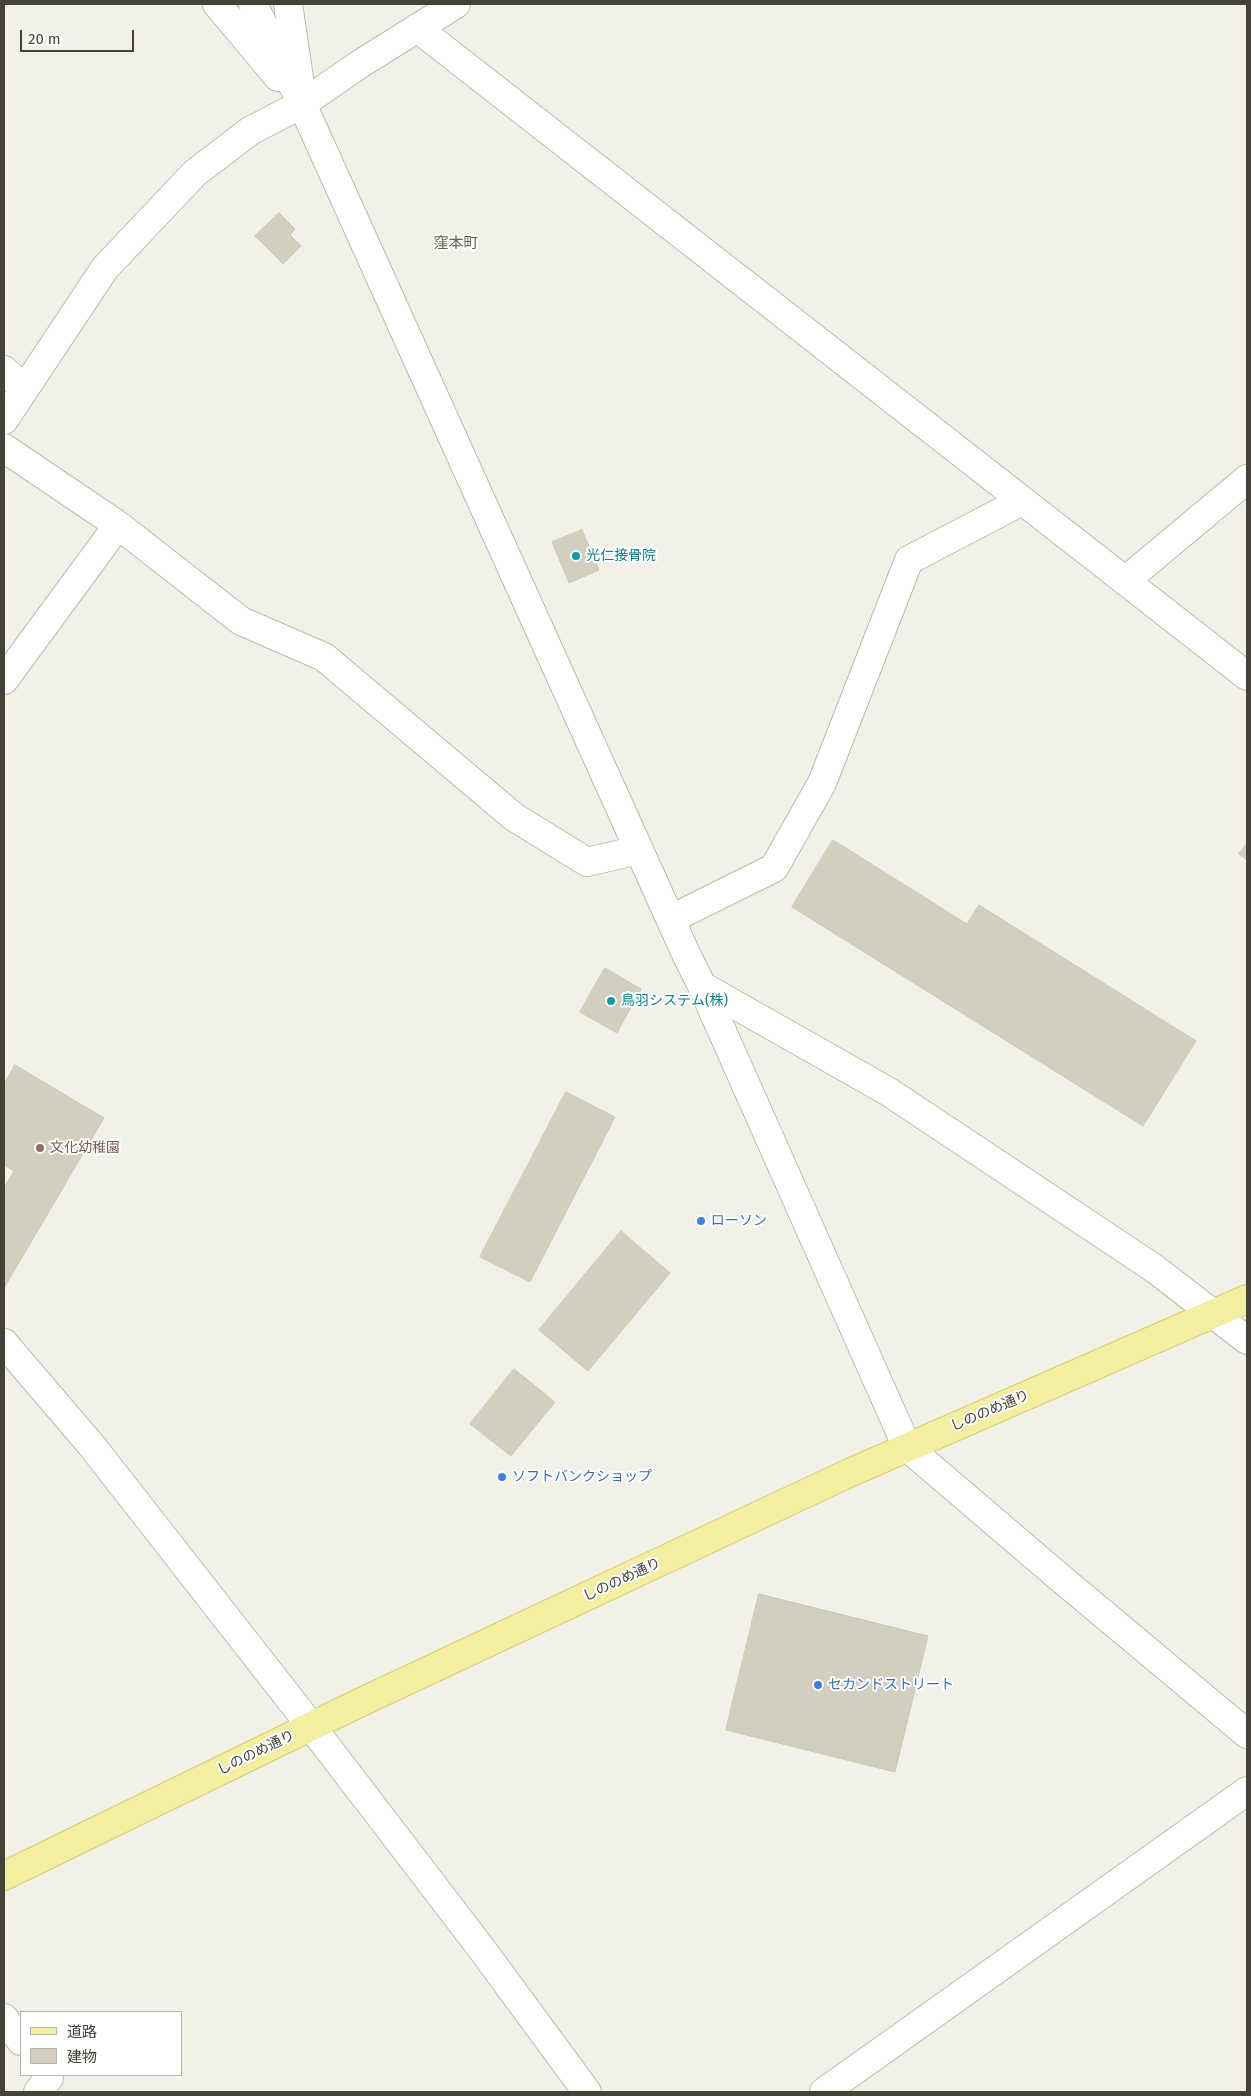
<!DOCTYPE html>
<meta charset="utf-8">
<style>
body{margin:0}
#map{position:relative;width:1251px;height:2096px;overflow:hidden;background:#f2f1e8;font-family:"Fira Sans","Noto Sans JP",sans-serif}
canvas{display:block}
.frame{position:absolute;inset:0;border:5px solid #454338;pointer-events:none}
.legend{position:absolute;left:20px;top:2011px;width:162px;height:65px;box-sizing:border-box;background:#fff;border:1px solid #b5b4af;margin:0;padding:6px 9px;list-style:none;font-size:15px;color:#454338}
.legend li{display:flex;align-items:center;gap:10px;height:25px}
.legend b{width:25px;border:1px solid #b5b4af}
.scale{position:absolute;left:20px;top:30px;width:114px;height:22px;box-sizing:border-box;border:2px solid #454338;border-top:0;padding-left:6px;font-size:15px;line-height:18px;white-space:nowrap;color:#454338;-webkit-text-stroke:4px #fff;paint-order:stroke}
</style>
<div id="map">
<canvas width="1251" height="2096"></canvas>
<div class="frame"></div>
<ul class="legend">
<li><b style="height:6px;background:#f3eea0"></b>道路</li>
<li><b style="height:14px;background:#d3cfbf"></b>建物</li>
</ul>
<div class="scale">20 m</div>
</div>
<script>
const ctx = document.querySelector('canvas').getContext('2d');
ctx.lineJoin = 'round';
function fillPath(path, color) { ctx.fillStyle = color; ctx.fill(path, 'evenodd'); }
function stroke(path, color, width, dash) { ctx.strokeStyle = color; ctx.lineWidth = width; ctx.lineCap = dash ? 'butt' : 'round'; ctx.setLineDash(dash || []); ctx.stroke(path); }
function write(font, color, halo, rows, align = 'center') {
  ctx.font = font + ' "Fira Sans","Noto Sans JP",sans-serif'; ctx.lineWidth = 4; ctx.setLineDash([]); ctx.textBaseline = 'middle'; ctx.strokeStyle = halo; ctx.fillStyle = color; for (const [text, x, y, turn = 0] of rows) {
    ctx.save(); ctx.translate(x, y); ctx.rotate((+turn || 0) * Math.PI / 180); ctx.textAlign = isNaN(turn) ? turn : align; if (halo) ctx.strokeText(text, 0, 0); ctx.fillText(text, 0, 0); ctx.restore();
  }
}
const building = new Path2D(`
 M279,213L295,229L290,235L301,246L283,264L255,236Z
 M582,530L599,570L569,583L552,542Z
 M833,840L967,924L979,905L1196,1041L1143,1126L792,907Z
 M1247,843V860L1239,854Z
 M605,968L641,989L617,1033L580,1012Z
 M15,1065L104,1118L4,1288V1188L14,1171L4,1165V1085Z
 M566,1092L615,1117L530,1282L480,1257Z
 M621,1231L670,1273L588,1371L539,1330Z
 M514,1369L555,1402L511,1456L470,1424Z
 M759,1594L928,1636L895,1772L726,1730Z`);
fillPath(building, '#d3cfbf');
stroke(building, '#cdc8b3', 1);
const minor = new Path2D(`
 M217,4L278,77
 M253,4L302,104L687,956L702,986L907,1447L1058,1576L1247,1734
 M288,4L299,78
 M417,28L1247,676
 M4,370L24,389
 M4,420L105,268L195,173L250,131L302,104L360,64L456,4
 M4,448L118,525L241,621L324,657L514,817L587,862L639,850
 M1125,581L1247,479
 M4,680L118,525
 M671,919L774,868L822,783L909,560L1022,501
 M702,986L889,1092L1155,1269L1247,1340
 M4,1343L92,1446L311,1726L481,1948L587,2092
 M4,2018L21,2041
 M38,2092L49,2078L47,2075
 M824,2092L1247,1791`);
const major = new Path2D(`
 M4,1876L355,1705L847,1474L1247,1299`);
stroke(minor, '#bdbbac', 30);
stroke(major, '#d7ce72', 30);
stroke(minor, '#fff', 28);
stroke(major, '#f3eea0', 28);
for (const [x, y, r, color] of [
 [576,556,5,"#0f9aa8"],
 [611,1001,5,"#0f9aa8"],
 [40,1148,5,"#8d6e63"],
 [701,1221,5,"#3f7fe0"],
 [502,1477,5,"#3f7fe0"],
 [818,1685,5,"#3f7fe0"]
]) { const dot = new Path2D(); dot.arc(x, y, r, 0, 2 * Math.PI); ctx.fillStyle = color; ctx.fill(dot); stroke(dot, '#fff', 2); }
write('14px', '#0d838f', '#fff', [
 ["光仁接骨院",586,556],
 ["鳥羽システム(株)",621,1001]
], 'left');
write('14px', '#785e54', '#fff', [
 ["文化幼稚園",50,1148]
], 'left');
write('14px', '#366cbe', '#fff', [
 ["ローソン",711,1221],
 ["ソフトバンクショップ",512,1477],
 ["セカンドストリート",828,1685]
], 'left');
write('14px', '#454338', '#fff', [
 ["しののめ通り",990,1411,-23],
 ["しののめ通り",622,1580,-25],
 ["しののめ通り",256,1753,-26]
]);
write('15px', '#666250', '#fff', [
 ["窪本町",456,244]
]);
</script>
